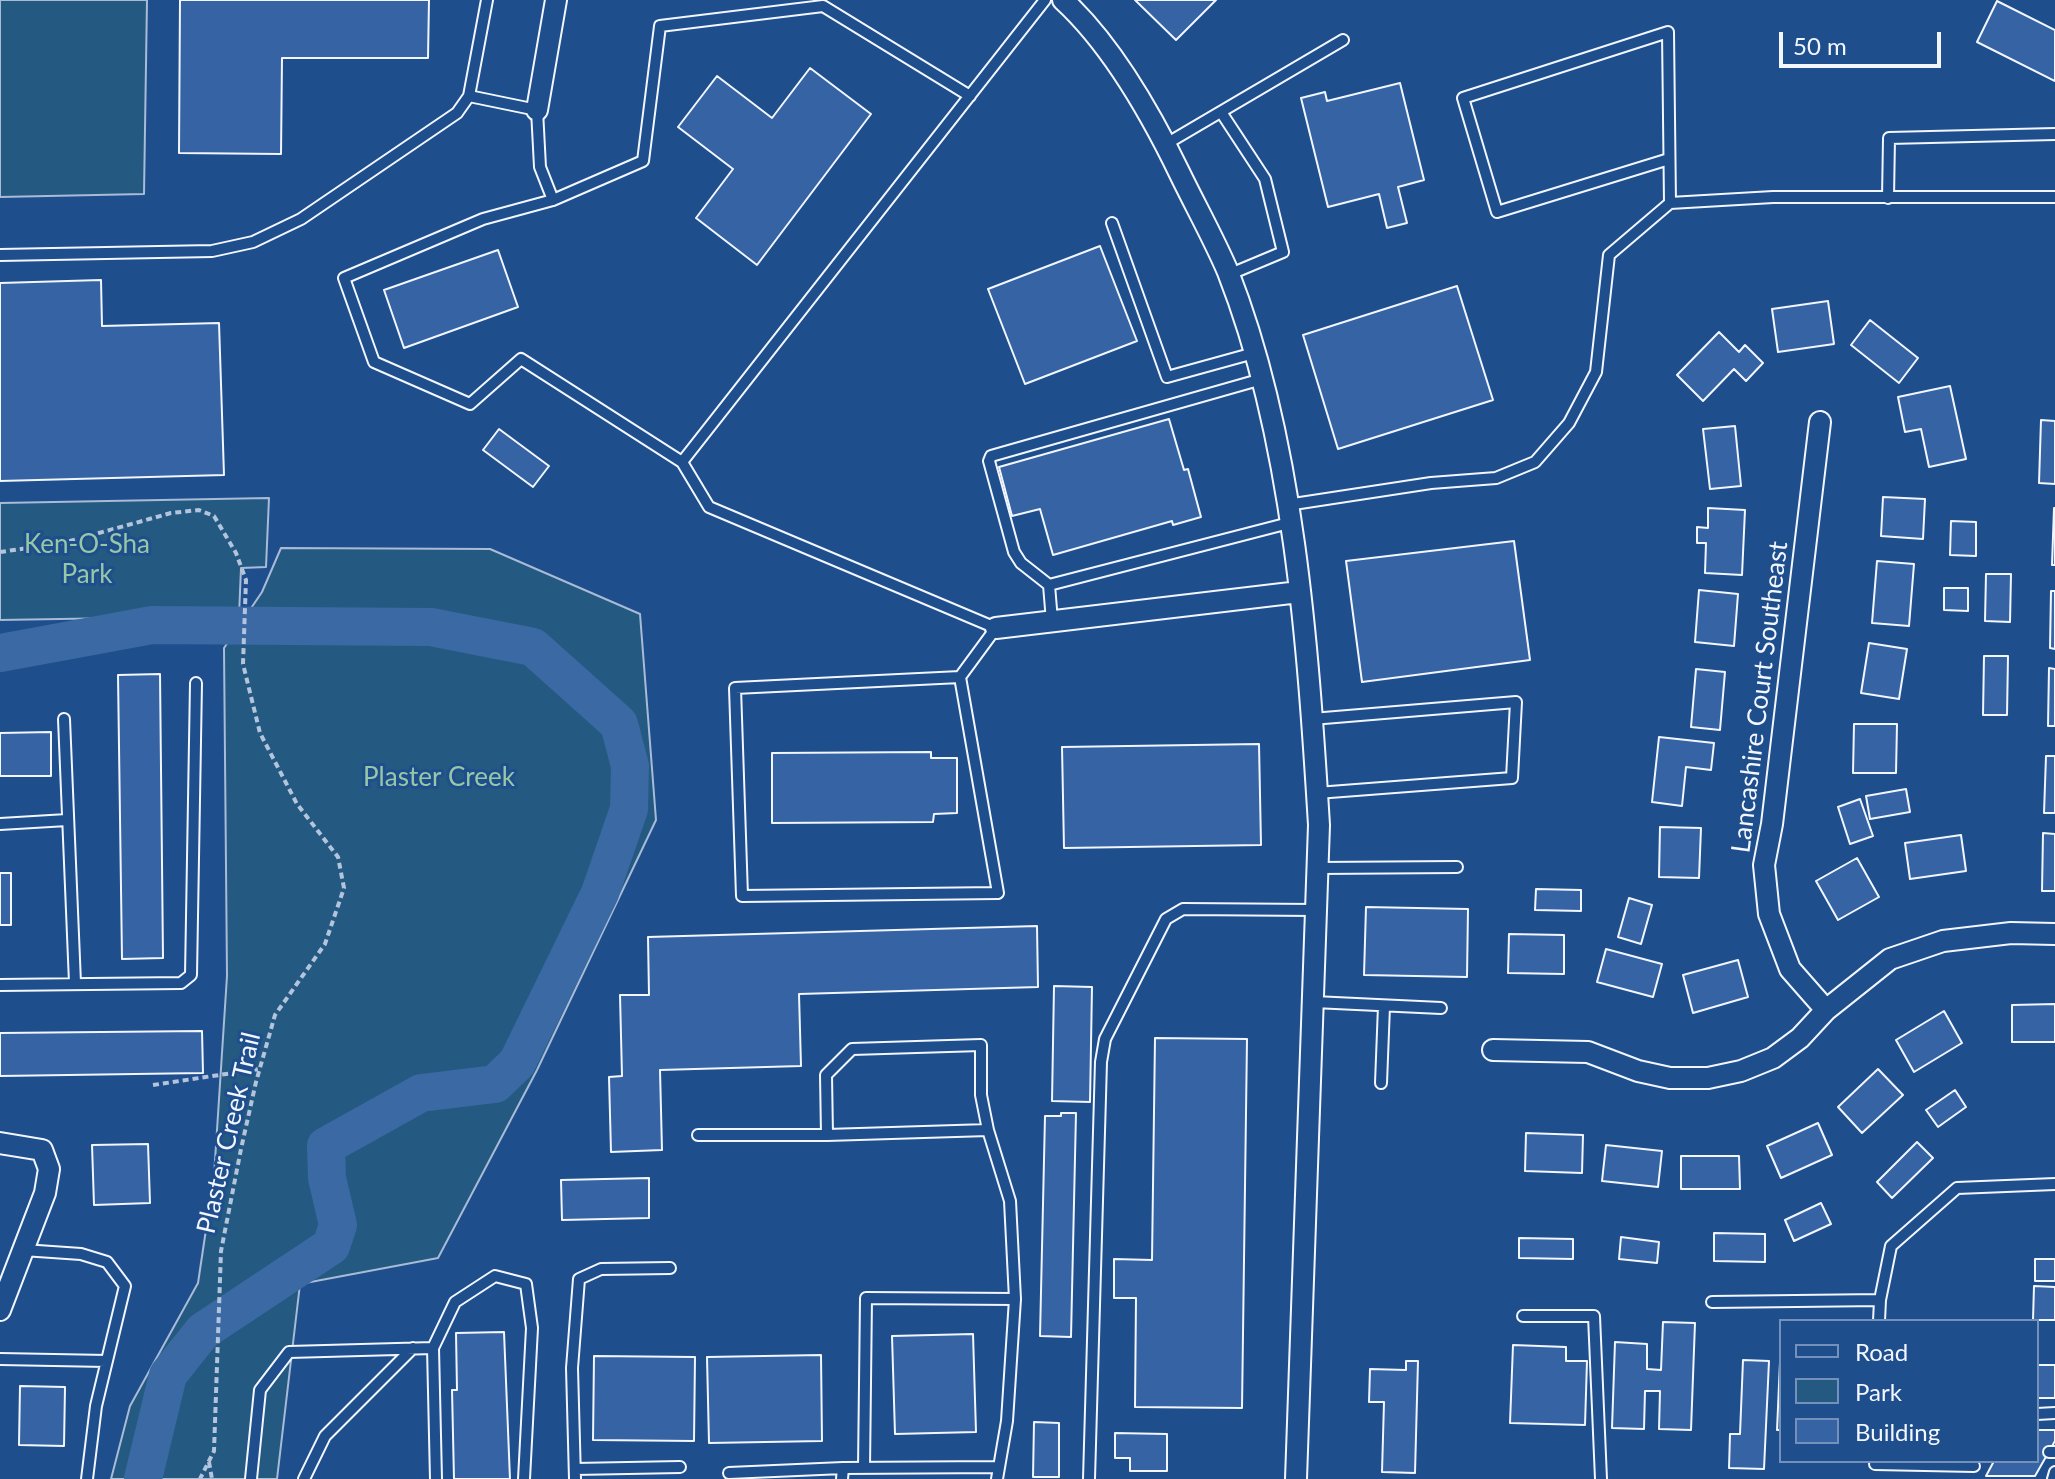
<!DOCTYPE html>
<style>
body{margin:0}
#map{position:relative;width:2055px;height:1479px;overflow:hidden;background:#1f4e8c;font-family:Lato,sans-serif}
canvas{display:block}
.legend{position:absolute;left:1779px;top:1319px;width:260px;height:144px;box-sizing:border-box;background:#1f4e8c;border:2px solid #7391ba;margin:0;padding:10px 14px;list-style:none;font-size:24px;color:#f2f6ff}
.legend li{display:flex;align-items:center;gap:16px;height:40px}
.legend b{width:40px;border:2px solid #7391ba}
.scale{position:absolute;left:1779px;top:32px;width:162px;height:36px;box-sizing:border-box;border:4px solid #f2f6ff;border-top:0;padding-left:10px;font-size:24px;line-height:28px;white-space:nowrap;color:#f2f6ff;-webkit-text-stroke:6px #1f4e8c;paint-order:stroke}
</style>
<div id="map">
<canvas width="2055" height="1479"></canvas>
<ul class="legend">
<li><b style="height:10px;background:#1f4e8c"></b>Road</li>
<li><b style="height:22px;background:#245a82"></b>Park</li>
<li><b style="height:22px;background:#3563a3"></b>Building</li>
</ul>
<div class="scale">50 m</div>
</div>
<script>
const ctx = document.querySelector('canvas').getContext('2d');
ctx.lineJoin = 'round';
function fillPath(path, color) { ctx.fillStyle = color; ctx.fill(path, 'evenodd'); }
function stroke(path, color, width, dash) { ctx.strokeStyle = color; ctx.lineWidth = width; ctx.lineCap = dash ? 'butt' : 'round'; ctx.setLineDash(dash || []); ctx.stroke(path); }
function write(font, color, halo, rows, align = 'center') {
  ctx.font = font + ' Lato,sans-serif'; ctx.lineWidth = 6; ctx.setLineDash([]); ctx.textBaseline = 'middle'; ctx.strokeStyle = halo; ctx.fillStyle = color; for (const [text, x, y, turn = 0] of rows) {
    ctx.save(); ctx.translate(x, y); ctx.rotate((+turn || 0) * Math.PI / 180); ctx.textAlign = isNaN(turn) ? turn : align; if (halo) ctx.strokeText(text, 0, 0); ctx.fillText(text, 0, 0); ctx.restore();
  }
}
const green = new Path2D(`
 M0,0H147L144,194L0,197Z
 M269,498L266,567L241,568L239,616L0,620V503Z
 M281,548L490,549L640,614L656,820L537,1070L438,1258L300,1284L277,1479H111L130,1406L198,1283L214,1176L227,976L224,648L262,592Z`);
fillPath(green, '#245a82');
stroke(green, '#a8bbd7', 2);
stroke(new Path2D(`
 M0,653L152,625L431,627L533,647L619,724L630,766L629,809L600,893L517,1063L495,1084L421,1093L326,1146L327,1178L338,1225L331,1246L203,1331L168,1375L143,1479`), '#3b69a3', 38);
const building = new Path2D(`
 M180,0H429L428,58H282L281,154L179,153Z
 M1135,0H1216L1176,40Z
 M1997,1L2055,30V81L1977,42Z
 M810,68L871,114L757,265L696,218L733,169L678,127L717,76L772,118Z
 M1400,83L1424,180L1398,187L1407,223L1387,228L1379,194L1328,207L1301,98L1325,92L1327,101Z
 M1100,246L1137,341L1025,384L988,289Z
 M498,250L518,307L404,348L384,290Z
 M101,280L102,326L219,323L224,475L0,481V283Z
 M1457,286L1493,400L1338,449L1303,335Z
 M1828,301L1834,344L1778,352L1772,309Z
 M1870,320L1918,358L1899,383L1851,345Z
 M1719,332L1739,352L1745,345L1763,363L1746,381L1734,369L1703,401L1677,375Z
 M1950,386L1966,459L1929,467L1921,429L1905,432L1898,397Z
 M1169,419L1184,470L1188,469L1201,517L1173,525L1172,521L1053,555L1040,509L1012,516L999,467Z
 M2041,420L2055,421V484L2039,483Z
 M1735,426L1741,486L1710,489L1703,429Z
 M499,429L549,466L533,487L483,450Z
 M1883,497L1925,499L1923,539L1881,536Z
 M1708,508L1745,510L1742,575L1705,573L1706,543H1697V527L1708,528Z
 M2054,508H2055V565H2052Z
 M1951,521L1976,522V556L1950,555Z
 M1514,541L1530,660L1362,682L1346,561Z
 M1877,561L1914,564L1909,626L1872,623Z
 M1986,574H2011L2010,622L1985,621Z
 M1944,588H1968V611L1944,610Z
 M1699,590L1738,594L1734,646L1695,642Z
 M2051,591H2055V649L2050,648Z
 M1869,643L1907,649L1899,699L1861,693Z
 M1984,656H2008L2007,715H1983Z
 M2049,668L2055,669V726H2048Z
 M1696,669L1725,672L1720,730L1691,727Z
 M160,674L163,958L122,959L118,675Z
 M1854,724H1897L1896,773H1853Z
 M51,732V776H0V733Z
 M1659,737L1714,743L1711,770L1686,767L1682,806L1652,802Z
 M1259,744L1261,845L1064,848L1062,747Z
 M931,752V758H957V813L934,814L933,822L772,823V753Z
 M2046,756H2055V813H2044Z
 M1906,789L1910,812L1870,819L1866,796Z
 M1860,799L1873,836L1850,844L1838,807Z
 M1660,827L1701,828L1699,878L1659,877Z
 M2043,833L2055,834V891H2042Z
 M1961,835L1966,871L1910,879L1905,843Z
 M1857,858L1879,897L1838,920L1816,881Z
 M0,873H11V925H0Z
 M1536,889L1581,890V911L1535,910Z
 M1629,898L1652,905L1641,944L1618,937Z
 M1366,907L1468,909L1467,977L1364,975Z
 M1037,926L1038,987L799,994L801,1066L660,1070L662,1150L611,1152L609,1077L622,1076L620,995H649L648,937Z
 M1509,934L1564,935V974L1508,973Z
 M1606,949L1662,964L1653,997L1597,982Z
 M1738,960L1748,997L1693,1013L1683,975Z
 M1054,986L1092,987L1090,1102L1052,1101Z
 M2055,1004V1042H2012V1005Z
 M1944,1011L1962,1043L1914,1072L1896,1040Z
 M202,1031L203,1073L0,1076V1033Z
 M1155,1038L1247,1039L1242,1408L1135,1407L1136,1298H1114V1259L1152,1260Z
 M1878,1069L1903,1095L1862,1133L1838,1107Z
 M1955,1090L1966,1107L1938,1127L1926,1110Z
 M1061,1113H1076L1071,1337L1040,1336L1045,1116H1061Z
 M1818,1123L1832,1155L1781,1178L1767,1146Z
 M1526,1133L1583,1135L1582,1173L1525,1171Z
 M1917,1142L1933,1158L1892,1198L1877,1182Z
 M148,1144L150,1203L94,1205L92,1145Z
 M1606,1145L1662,1151L1658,1187L1602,1181Z
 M1681,1156H1739L1740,1189H1681Z
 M649,1178V1218L562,1220L561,1180Z
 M1821,1203L1831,1224L1794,1241L1785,1220Z
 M1714,1233L1765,1234V1262L1714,1261Z
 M1621,1237L1659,1242L1657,1263L1619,1259Z
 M1519,1238L1573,1239V1259L1519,1258Z
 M2035,1259H2055V1281H2035Z
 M2034,1286L2055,1287V1320H2033Z
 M1663,1322L1695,1323L1691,1430L1659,1429L1660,1391H1645L1644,1429L1612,1428L1615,1342L1647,1344V1369L1661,1370Z
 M504,1332L510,1479H454L452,1390H457L456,1333Z
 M973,1334L976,1432L895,1434L892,1336Z
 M1513,1345L1566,1347V1361H1587L1585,1425L1510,1423Z
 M821,1355L822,1441L709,1443L707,1357Z
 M594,1356L695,1357L694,1441L593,1440Z
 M1743,1360L1769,1361L1764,1469L1729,1468L1730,1434H1740Z
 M1406,1361H1418L1415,1473L1382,1472L1384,1402H1369L1370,1369L1406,1370Z
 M1780,1362H1781V1430H1777Z
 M2037,1365H2055V1398H2037Z
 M20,1386L65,1387L64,1446L19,1445Z
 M1034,1422L1059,1423V1477H1033Z
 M2037,1430H2055V1441L2035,1476H1986L1994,1461H2037Z
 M1115,1433L1167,1434V1471H1130V1458H1115Z`);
fillPath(building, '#3563a3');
stroke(building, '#f2f6ff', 2);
const service = new Path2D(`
 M469,96L537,110L540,167L553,200
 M970,96L823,6L660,26L643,161L553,200L483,219L344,278L374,362L470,404L521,359L682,462L1045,0
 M1221,112L1265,179L1283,252L1228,275
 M1166,144L1343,40
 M1669,159L1497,212L1463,98L1668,32L1670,203
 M1888,198L1889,138L2055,134
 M1112,223L1167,377L1254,353
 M0,255L212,251L253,242L301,219L457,113L469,96L487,0
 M682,462L709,507L996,628L960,677L998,893L742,896L735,688L960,677
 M1287,505L1431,483L1496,478L1535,462L1569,423L1596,372L1609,255L1670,203L1773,197H2055
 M1049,585L1021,563L1014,552L989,461L991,456L1262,379
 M1052,621L1049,585L1289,523
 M64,719L75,983
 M1312,719L1516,702L1512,778L1317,793
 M0,824L67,820
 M1318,868L1457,867
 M0,985L181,983L191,975L196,683
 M1314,1002L1441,1008
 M1381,1083L1384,1006
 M698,1135H827L826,1075L852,1049L981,1045V1095L988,1130L1010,1201L1015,1299L1007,1421L997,1479
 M827,1135L988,1130
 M23,1250L81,1254L107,1262L125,1286L96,1406L87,1479
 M1880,1300L1891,1246L1957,1188L2055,1184
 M1712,1302L1880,1300L1879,1321
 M1523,1316H1594L1601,1479
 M0,1359L107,1361
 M2037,1414L2055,1413
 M2049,1452H2055
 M1875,1464L1974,1466
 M843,1468L999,1467
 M864,1468L866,1298L1015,1299
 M575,1469L680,1467
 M729,1473L843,1468L842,1479
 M251,1479L260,1390L289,1352L433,1348
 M304,1479L325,1436L413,1348
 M436,1479L433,1348L455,1302L495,1276L526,1284L532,1328L524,1479
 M575,1479L572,1368L579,1279L601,1269L670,1268
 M1089,1479L1101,1062L1105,1039L1166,919L1183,909L1316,910
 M2053,1479L2055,1472`);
const minor = new Path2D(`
 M1063,0C1111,44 1152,116 1180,174C1196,207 1214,239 1228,272C1294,440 1308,646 1319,825L1296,1479
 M537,110L556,0
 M1820,422L1772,824L1764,865L1769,914L1790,969L1826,1010
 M996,628L1299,592
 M1493,1050L1588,1052L1638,1071L1670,1078H1708L1741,1071L1773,1058L1800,1038L1826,1010L1890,959L1943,941L2011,933L2055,934
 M0,1143L42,1150L49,1169L45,1193L0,1310`);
stroke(service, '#f2f6ff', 14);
stroke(minor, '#f2f6ff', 24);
stroke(new Path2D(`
 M0,552L63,543L171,513L199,510L214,516L236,553L246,580L243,664L260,733L297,804L338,857L344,888L325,944L275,1015L256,1082L241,1149L221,1251L214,1451L200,1479
 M153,1085L259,1069
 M209,1462L212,1479`), '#b3c4dc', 4, [6, 4]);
stroke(service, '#1f4e8c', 10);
stroke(minor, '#1f4e8c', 20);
write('26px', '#97c8a6', '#1f4e8c', [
 ["Ken-O-Sha",87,545],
 ["Park",87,575],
 ["Plaster Creek",439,778]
]);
write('26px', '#f2f6ff', '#1f4e8c', [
 ["Lancashire Court Southeast",1760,697,-83],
 ["Plaster Creek Trail",229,1133,-77]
]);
</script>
